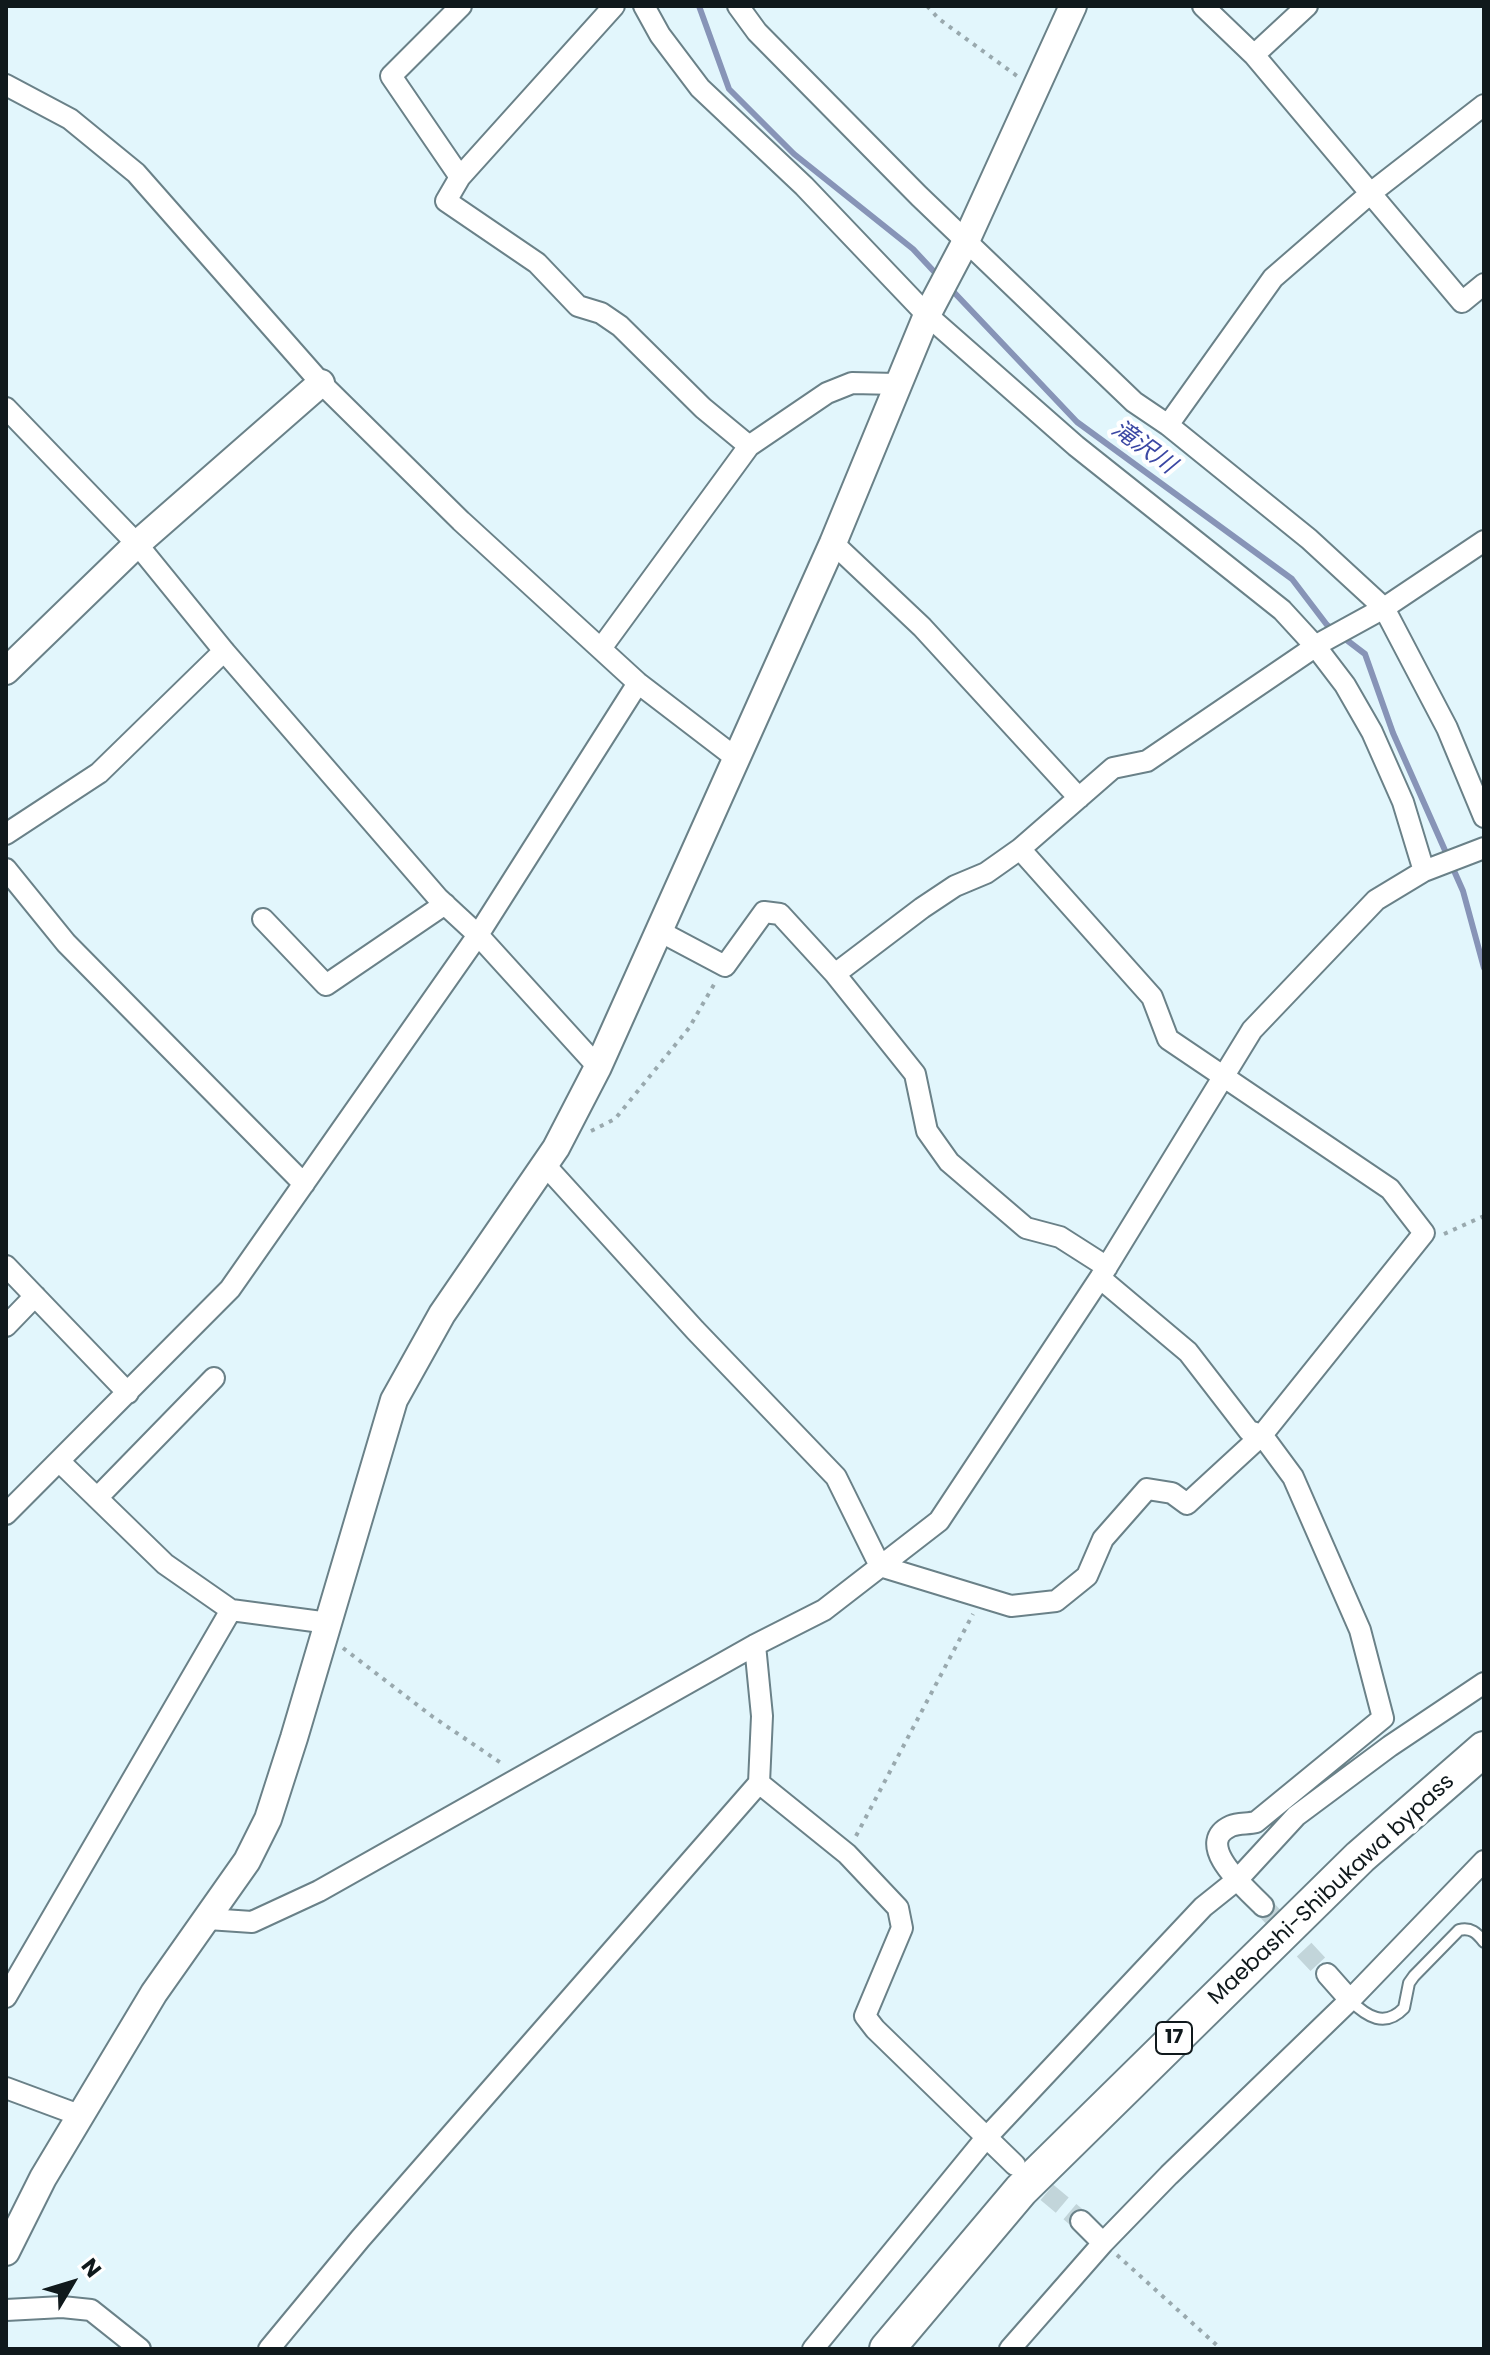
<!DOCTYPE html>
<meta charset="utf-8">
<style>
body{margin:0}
#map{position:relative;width:1490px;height:2355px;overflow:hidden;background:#e2f6fc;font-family:Poppins,sans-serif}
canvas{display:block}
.frame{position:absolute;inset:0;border:8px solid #10191c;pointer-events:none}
.north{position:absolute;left:32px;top:2243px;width:80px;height:80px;-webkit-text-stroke:6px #fff;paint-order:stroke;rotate:52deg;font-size:22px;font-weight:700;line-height:32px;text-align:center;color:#10191c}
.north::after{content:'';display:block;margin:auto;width:28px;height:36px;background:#10191c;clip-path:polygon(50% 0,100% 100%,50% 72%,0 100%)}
</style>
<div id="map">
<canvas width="1490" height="2355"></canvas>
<div class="frame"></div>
<div class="north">N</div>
</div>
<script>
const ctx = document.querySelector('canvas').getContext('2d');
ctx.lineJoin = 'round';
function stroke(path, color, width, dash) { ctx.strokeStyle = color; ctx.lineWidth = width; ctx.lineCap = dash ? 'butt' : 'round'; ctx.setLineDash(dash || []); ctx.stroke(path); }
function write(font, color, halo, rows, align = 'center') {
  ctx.font = font + ' Poppins,"Noto Sans JP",sans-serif'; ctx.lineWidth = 8; ctx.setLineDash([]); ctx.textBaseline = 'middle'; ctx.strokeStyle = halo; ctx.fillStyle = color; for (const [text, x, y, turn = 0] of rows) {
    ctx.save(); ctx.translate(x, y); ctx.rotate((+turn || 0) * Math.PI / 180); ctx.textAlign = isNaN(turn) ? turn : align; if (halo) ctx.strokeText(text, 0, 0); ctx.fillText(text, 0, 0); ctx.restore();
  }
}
stroke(new Path2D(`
 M699,6L729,89L794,154L913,249L940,278
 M948,286L1077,422L1292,579L1327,625L1365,654L1393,733L1463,891L1484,968`), '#8794b7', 6);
stroke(new Path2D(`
 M1263,1906L1327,1974
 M1024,2173L1081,2221`), '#c2d5da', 20, [20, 10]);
const service = new Path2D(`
 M1350,2000C1367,2017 1385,2028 1404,2008L1409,1983L1414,1976L1459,1930C1471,1927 1477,1933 1484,1942`);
const minor = new Path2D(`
 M614,6L460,177L446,201L537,263L578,306L601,313L620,326L703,408L749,446
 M644,6L660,35L700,88L804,186L927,315L1076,446L1282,610L1316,647L1345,685L1372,732L1403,802L1424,871
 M738,6L757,32L919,196L1134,402L1168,425L1309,539L1384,608L1447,728L1484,817
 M1203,6L1254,55L1462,302L1484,284
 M1254,55L1307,6
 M6,85L70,119L136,173L321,383L461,521L638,683L736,758
 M460,177L391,76L461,6
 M6,408L137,544L224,651L438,898L478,935L598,1067
 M1168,425L1273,278L1372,192L1484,105
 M833,543L922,627L1079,798
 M602,647L749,446L827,393L852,383L897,384
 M6,834L99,773L224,651
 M6,869L66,943L304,1184
 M263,919L326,985L445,904
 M659,931L725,966L764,912L780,914L835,974L915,1074L927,1131L949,1162L1026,1228L1060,1237L1107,1267
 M835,974L922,908L955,886L986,873L1020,849L1113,768L1147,761L1322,642L1384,608L1484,541
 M545,1165L695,1330L836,1477L880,1566L1011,1606L1056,1601L1087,1576L1103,1539L1147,1489L1172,1493L1187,1504L1262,1435L1424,1233L1390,1189L1168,1039L1152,997L1020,849
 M6,1266L128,1393
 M1100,1278L1188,1352L1249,1431L1262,1435L1293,1477L1360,1630L1383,1718L1256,1822C1248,1824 1238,1823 1231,1826C1191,1844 1249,1891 1263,1906
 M6,1326L35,1296
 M60,1462L165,1564L231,1610L329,1623
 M97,1498L214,1378
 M6,1514L230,1289L478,935L638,683
 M759,1783L847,1854L898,1908L902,1928L865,2016L875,2029L1015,2165
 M208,1919L252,1922L319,1891L755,1645L824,1610L939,1521L1100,1278L1252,1030L1376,900L1424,871L1484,848
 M1327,1974L1350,2000
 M6,1997L231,1610
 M6,2088L79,2115
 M1081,2221L1103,2243
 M6,2310L62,2307L91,2310L140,2349
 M269,2349L360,2239L759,1783L762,1716L755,1645
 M813,2349L985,2139L1203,1907L1238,1879L1296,1816L1390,1746L1484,1683
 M1010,2349L1103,2243L1169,2175L1350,2000L1484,1861`);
const tertiary = new Path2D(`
 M6,671L137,544L321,383
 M6,2252L43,2178L154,1993L247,1861L268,1819L294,1738L394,1400L442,1314L556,1148L598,1067L833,543L927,315L966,241L1073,6`);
const trunk = new Path2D(`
 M887,2349L1021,2190L1360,1857L1484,1749`);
stroke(service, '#6a8188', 14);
stroke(minor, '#6a8188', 24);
stroke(tertiary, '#6a8188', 30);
stroke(trunk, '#6a8188', 38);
stroke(new Path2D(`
 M927,6L939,19L1017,76
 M591,1131L615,1119L689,1028L716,981
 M1444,1234L1484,1216
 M343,1648L433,1717L504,1765
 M856,1836L973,1614
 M1117,2255L1221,2349`), '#99a9ae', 4, [4, 6]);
stroke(service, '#fff', 10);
stroke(minor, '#fff', 20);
stroke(tertiary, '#fff', 26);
stroke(trunk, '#fff', 34);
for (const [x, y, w] of [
 [1174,2038,36]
]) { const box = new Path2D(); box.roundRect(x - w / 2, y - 16, w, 32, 6); ctx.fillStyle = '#fff'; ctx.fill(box); stroke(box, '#10191c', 2); }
write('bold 20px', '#10191c', null, [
 ["17",1174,2038]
]);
write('22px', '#10191c', '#fff', [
 ["Maebashi-Shibukawa bypass",1332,1890,-43]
]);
write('italic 24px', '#3b48a4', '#fff', [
 ["滝沢川",1143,448,36]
]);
</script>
